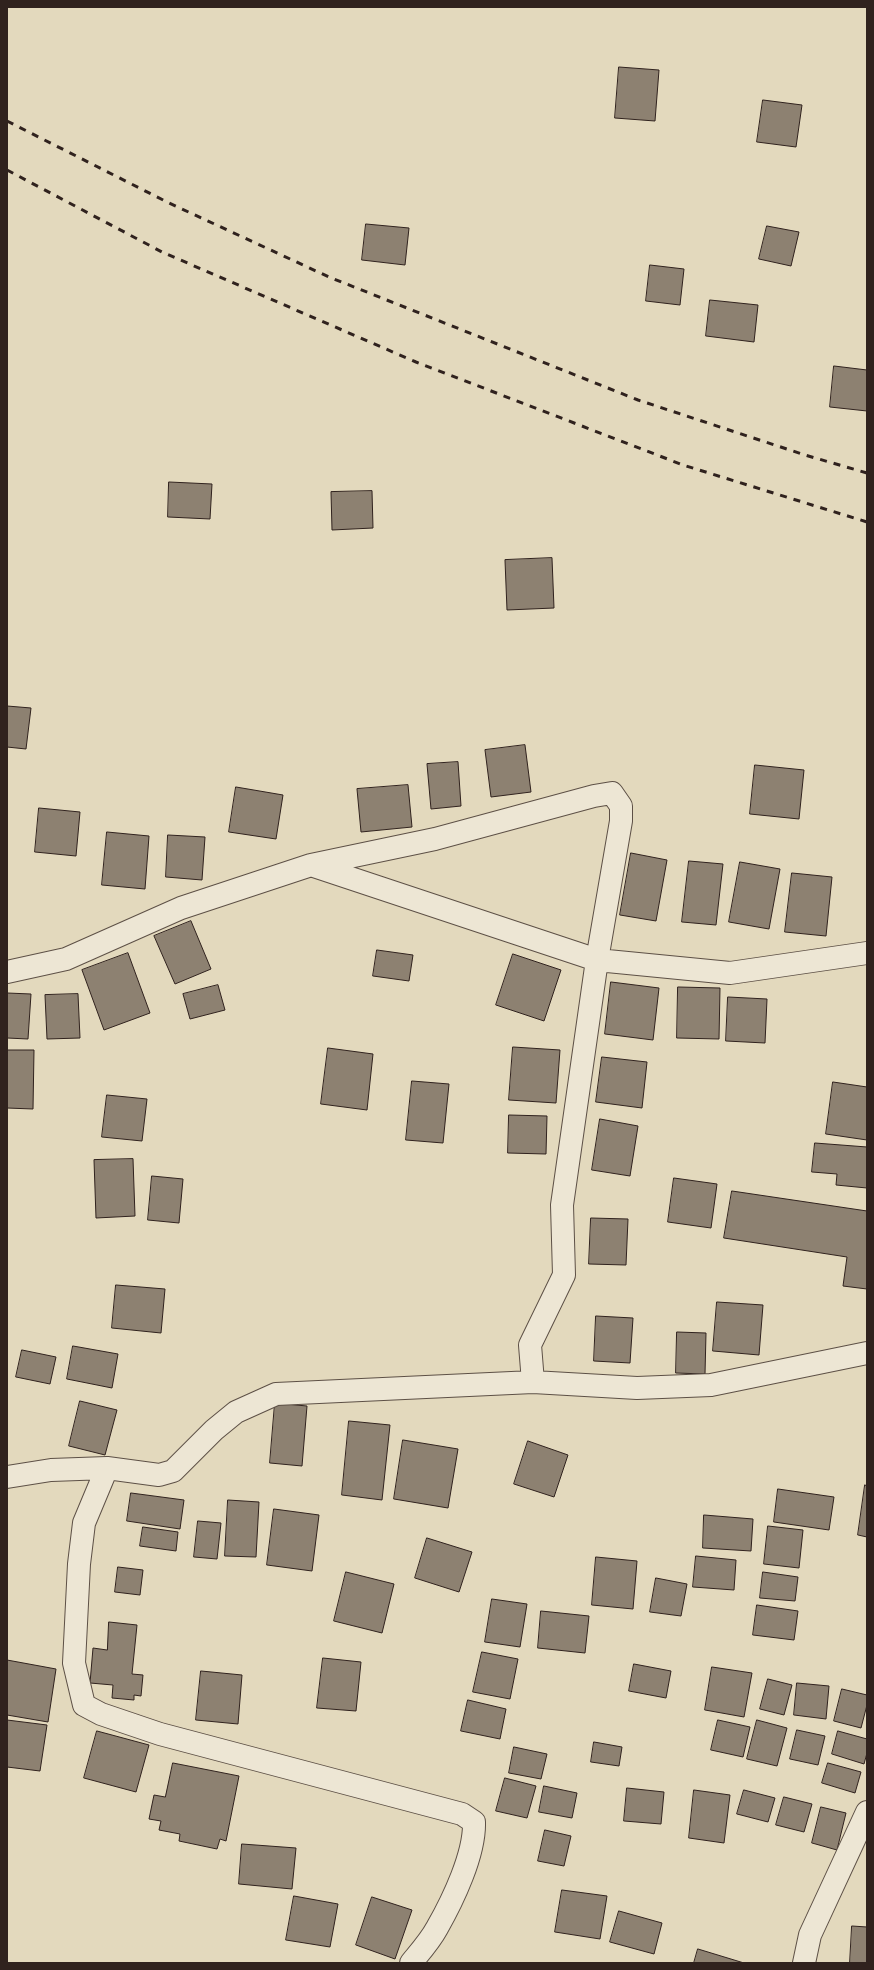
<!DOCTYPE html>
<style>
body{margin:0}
#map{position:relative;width:874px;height:1970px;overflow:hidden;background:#e3d9bd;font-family:Cardo,serif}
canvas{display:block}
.frame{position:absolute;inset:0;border:8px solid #30221e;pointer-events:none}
</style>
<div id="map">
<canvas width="874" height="1970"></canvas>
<div class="frame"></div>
</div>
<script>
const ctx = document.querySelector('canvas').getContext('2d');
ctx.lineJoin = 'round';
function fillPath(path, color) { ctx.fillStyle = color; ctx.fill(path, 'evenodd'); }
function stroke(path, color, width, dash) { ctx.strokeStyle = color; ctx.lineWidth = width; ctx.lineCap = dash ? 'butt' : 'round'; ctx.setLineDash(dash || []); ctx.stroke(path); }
const building = new Path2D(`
 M619,67L659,70L655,121L615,118Z
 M763,100L802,105L796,147L757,142Z
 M366,224L409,228L405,265L362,260Z
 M767,226L799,232L791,266L759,259Z
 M650,265L684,269L680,305L646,301Z
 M710,300L758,305L754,342L706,336Z
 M834,366L867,370V411L830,407Z
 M169,482L212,484L210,519L168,517Z
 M372,491L373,528L332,530L331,492Z
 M552,558L554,608L507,610L505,560Z
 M7,706L31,708L26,749L7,747Z
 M525,745L531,792L491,797L485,750Z
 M458,762L461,806L431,809L427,764Z
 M755,765L804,770L799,819L750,814Z
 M408,785L412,827L361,832L357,789Z
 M236,787L283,795L276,839L229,832Z
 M39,808L80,812L76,856L35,852Z
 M107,832L149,836L145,889L102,885Z
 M168,835L205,837L202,880L166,877Z
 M631,853L667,860L656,921L620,915Z
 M689,861L723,864L716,925L682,922Z
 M740,862L780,869L769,929L729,922Z
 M792,873L832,877L826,936L785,932Z
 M191,921L211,969L175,984L154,936Z
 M377,950L413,955L409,981L373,976Z
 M128,953L150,1013L104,1030L82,970Z
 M513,954L561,970L544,1021L496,1005Z
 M611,982L659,988L653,1040L605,1034Z
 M218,985L225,1010L190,1019L183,994Z
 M678,987L720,988L719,1039L677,1038Z
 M7,993L31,994L28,1039L7,1038Z
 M78,994L80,1038L47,1039L45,995Z
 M728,997L767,999L765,1043L726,1041Z
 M513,1047L560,1050L556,1103L509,1100Z
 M328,1048L373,1054L367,1110L321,1104Z
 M7,1050H34L33,1109L7,1108Z
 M602,1057L647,1062L642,1108L596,1102Z
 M412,1081L449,1084L443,1143L406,1140Z
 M833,1082L867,1087V1140L826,1134Z
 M107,1095L147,1099L142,1141L102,1137Z
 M509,1115L547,1116L546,1154L508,1153Z
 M600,1119L638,1126L630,1176L592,1170Z
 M815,1143L867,1147V1188L836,1185L837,1174L812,1172Z
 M133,1159L135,1216L96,1218L94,1160Z
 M152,1176L183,1179L179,1223L148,1220Z
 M674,1178L717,1184L711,1228L668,1222Z
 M732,1191L867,1211V1289L843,1286L847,1257L724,1238Z
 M591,1218L628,1219L626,1265L589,1264Z
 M116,1285L165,1289L161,1333L112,1328Z
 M717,1302L763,1305L759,1355L713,1351Z
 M596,1316L633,1318L630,1363L594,1361Z
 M677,1332L706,1333L705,1374L676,1373Z
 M73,1346L118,1354L112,1388L67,1379Z
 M22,1350L56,1357L50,1384L16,1377Z
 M80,1401L117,1410L105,1455L69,1446Z
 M275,1403L307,1406L302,1466L270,1463Z
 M349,1421L390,1425L382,1500L342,1495Z
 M403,1440L458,1449L448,1508L394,1499Z
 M528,1441L568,1455L554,1497L514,1484Z
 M865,1485L867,1486V1537L858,1535Z
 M778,1489L834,1497L829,1530L774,1522Z
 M131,1493L184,1500L180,1529L127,1521Z
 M228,1500L259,1502L256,1557L225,1556Z
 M274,1509L319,1515L312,1571L267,1565Z
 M704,1515L753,1519L751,1551L703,1548Z
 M198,1521L221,1523L217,1559L194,1557Z
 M768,1526L803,1530L799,1568L764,1564Z
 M143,1527L178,1532L176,1551L140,1546Z
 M427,1538L472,1552L459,1592L415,1578Z
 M696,1556L736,1560L734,1590L693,1587Z
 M596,1557L637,1561L633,1609L592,1605Z
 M118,1567L143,1570L140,1595L115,1592Z
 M346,1572L394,1584L382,1633L334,1621Z
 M763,1572L798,1577L795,1601L760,1598Z
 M656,1578L687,1584L681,1616L650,1612Z
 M492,1599L527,1604L520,1647L485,1642Z
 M757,1605L798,1611L794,1640L753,1635Z
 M541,1611L589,1616L585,1653L538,1648Z
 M109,1622L137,1625L132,1674L143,1675L141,1696L134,1695V1700L112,1698L113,1685L90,1683L93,1648L107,1650Z
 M482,1652L518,1659L510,1699L473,1692Z
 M323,1658L361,1662L356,1711L317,1708Z
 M7,1660L56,1669L48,1722L7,1715Z
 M634,1664L671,1671L666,1698L629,1691Z
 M712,1667L752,1673L744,1717L705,1710Z
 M201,1671L242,1675L238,1724L196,1720Z
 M768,1679L792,1685L784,1715L760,1709Z
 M797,1683L829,1686L826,1719L794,1715Z
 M842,1689L867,1695V1705L861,1728L834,1721Z
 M468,1700L506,1709L500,1739L461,1731Z
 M7,1720L47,1725L40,1771L7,1767Z
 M718,1720L750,1727L743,1757L711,1750Z
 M757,1720L787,1728L777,1766L747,1759Z
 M797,1730L825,1736L818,1765L790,1759Z
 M97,1731L149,1745L136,1792L84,1778Z
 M838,1731L867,1739V1753L864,1764L832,1754Z
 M594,1742L622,1747L619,1766L591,1762Z
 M514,1747L547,1754L541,1779L509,1773Z
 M173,1763L239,1776L226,1841L220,1839L217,1849L179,1841L180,1834L159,1830L161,1821L149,1819L154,1795L165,1797Z
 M828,1763L861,1772L855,1793L822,1783Z
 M505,1778L536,1786L527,1818L496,1811Z
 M544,1786L577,1793L572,1818L539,1812Z
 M627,1788L664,1792L661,1824L624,1821Z
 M694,1790L730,1795L724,1843L689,1838Z
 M744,1790L775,1798L768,1822L737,1814Z
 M784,1797L812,1804L804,1832L776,1825Z
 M821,1807L846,1813L837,1850L812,1843Z
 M545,1830L571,1836L564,1866L538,1861Z
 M242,1844L296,1848L292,1889L239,1884Z
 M562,1890L607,1896L600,1939L555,1932Z
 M294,1896L338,1904L330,1947L286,1940Z
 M372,1897L412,1910L395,1959L356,1945Z
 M619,1911L662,1923L654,1954L610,1942Z
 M852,1926L867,1927V1963H850Z
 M698,1949L744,1963H694Z`);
fillPath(building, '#8d8171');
stroke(building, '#30221e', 1);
const minor = new Path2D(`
 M311,865L435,839L594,796L612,793L621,806V821L597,960L562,1205L564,1275L530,1345L533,1382
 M7,972L66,959L181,908L311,865L597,960L730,973L867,953
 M107,1468L159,1475L173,1471L214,1430L236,1412L276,1394L533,1382L637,1388L711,1385L867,1353
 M7,1477L51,1470L107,1468L84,1523L79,1564L74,1663L84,1705L101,1714L160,1734L462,1814L474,1822C475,1854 453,1900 437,1928C430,1941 420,1952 411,1963
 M804,1963L810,1935L867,1812`);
stroke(minor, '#5d5046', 24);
stroke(minor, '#ede6d4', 22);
stroke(new Path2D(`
 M7,121L169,203L329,277L638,400L805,455L867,473
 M7,170L162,252L416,362L683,465L867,522`), '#30221e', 3, [7, 7]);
</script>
